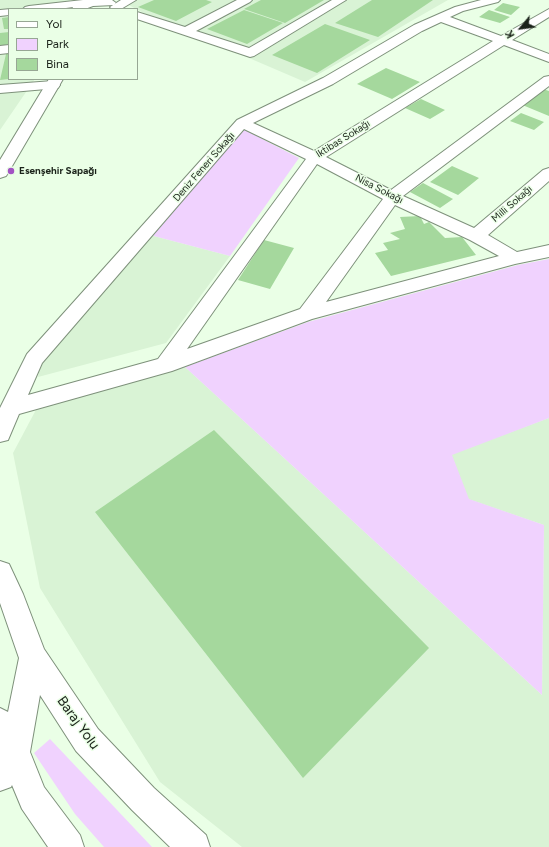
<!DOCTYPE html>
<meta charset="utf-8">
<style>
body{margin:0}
#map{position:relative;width:549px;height:847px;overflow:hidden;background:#eaffe6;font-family:Figtree,sans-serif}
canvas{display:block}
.legend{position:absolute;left:8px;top:8px;width:130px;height:72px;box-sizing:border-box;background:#eaffe6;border:1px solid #97a794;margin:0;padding:5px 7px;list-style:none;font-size:12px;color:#1b231a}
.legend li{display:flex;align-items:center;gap:8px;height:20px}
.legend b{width:20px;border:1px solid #97a794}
.north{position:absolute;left:501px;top:8px;width:40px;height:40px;-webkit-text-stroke:3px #eaffe6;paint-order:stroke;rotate:241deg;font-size:11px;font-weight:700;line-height:16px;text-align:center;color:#1b231a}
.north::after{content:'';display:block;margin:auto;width:14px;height:18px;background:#1b231a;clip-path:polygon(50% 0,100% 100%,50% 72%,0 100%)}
</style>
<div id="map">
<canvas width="549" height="847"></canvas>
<ul class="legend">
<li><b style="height:5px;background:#fff"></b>Yol</li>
<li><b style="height:11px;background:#f0d2fe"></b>Park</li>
<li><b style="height:11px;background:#a5d89d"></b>Bina</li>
</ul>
<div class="north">K</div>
</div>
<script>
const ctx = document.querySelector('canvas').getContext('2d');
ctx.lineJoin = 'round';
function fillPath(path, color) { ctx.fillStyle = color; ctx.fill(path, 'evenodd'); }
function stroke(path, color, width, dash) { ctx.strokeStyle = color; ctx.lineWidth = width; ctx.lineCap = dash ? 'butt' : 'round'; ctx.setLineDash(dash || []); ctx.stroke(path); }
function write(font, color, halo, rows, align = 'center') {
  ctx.font = font + ' Figtree,sans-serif'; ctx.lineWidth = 3; ctx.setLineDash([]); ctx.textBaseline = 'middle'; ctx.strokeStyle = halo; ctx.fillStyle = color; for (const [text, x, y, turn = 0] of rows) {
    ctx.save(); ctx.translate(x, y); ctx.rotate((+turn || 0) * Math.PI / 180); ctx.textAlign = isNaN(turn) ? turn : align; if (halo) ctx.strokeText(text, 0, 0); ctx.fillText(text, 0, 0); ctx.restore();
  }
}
fillPath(new Path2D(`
 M0,0H70L67,9H9V79H35L0,130Z
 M119,0H448L305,82L144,13Z
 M150,235L230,256L166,343L38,377L41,360Z
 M185,367L542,695L544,525L468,499L451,454L549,418V847H242L160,782L40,588L13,453L38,406Z`), '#d9f3d5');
fillPath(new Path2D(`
 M241,128L299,158L230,256L150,235Z
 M549,259V418L452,455L469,499L544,525L542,695L185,367L308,322L518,265Z
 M50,739L152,847H104L75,814L34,753Z`), '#f0d2fe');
fillPath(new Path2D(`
 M154,0H206L212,2L176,21L138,7Z
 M261,0H324L285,23L244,9Z
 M372,0H433L378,37L335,23Z
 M503,3L520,7L511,15L494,10Z
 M244,10L283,23L247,44L207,29Z
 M489,10L510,17L500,23L479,17Z
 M9,17V29H4L2,18Z
 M325,24L370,40L317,73L272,55Z
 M9,32V44L0,46V33Z
 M6,54H9V79L0,80Z
 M386,68L420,82L392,99L357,84Z
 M543,89L549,91V116L520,104Z
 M421,99L445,110L430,119L405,108Z
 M521,113L544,122L534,130L510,121Z
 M452,166L479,178L458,195L430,182Z
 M423,183L453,199L440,208L410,192Z
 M420,216L424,224L429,222L445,238L462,237L476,255L391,276L375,253L388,250L383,243L400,239L390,233L405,229L400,217Z
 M264,240L294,248L270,289L238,280Z
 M214,430L429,648L303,778L95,512Z`), '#a5d89d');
const minor = new Path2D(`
 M121,0H136L121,9H112L110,7Z
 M237,0H252L250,2L196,31L249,48L332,0H346L254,56L250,57L137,19V12L185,27Z
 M481,0H500L498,2L463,11L450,17L501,36L549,9V17L512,40L549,54V62L504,45L326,157L391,190L544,77L549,76V86L403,196L474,228L543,170L549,168V181L488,235L517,252L549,245V257L515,264L312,319L172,371L19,414L8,440L0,442V408L27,354L237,120L323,78L414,25L455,7ZM441,22L493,41L314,151L253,123L333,84L422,31ZM244,129L306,159L158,359L28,395L42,363ZM317,164L383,199L300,309L187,349ZM395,205L470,240L499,256L326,302Z
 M9,45V53L0,54V46Z
 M53,81L58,82L60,85L58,88L0,93V85Z`);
const major = new Path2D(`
 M83,0H112L116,3L114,5L93,6L85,9H72L73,7L59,9H23L25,7L29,6Z
 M9,9V15L0,16V10L11,9Z
 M49,79H63L8,173L6,176L0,178V160Z
 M0,561L9,564L23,594L44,649L98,729L154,788L206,835L210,847H170L132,810L76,751L40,695L30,752L44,787L80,835L84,847H48L22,809L12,785L11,787L0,791V708L8,712L19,658L0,603Z`);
stroke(minor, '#7e917b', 2);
stroke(major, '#7e917b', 2);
fillPath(minor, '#fff');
fillPath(major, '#fff');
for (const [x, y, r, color] of [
 [11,171,4,"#a252c3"]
]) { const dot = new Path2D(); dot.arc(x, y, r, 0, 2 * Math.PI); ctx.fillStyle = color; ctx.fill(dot); stroke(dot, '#eaffe6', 1.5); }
write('10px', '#1b231a', '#eaffe6', [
 ["İktibas Sokağı",343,139,-32],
 ["Deniz Feneri Sokağı",204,167,-49],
 ["Nisa Sokağı",379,189,27],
 ["Milli Sokağı",512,204,-41]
]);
write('bold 10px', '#1b231a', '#eaffe6', [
 ["Esenşehir Sapağı",19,171]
], 'left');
write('14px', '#1b231a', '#eaffe6', [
 ["Baraj Yolu",78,723,54]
]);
</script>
